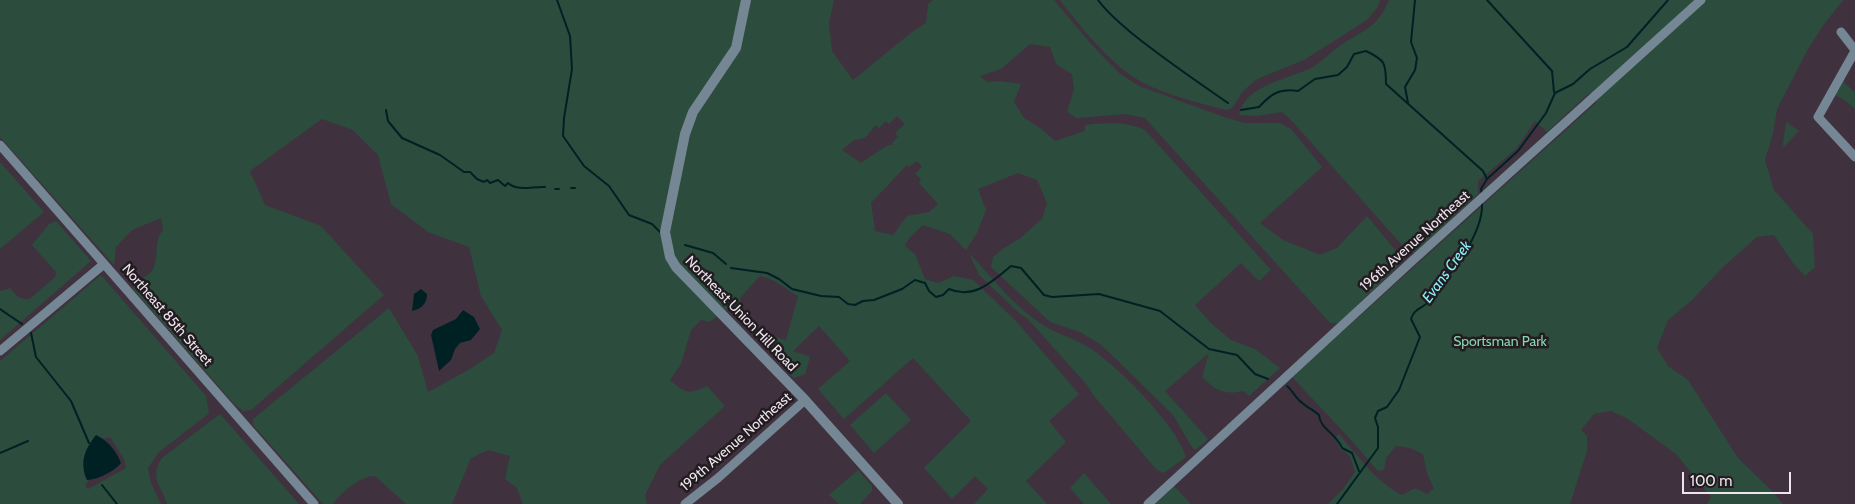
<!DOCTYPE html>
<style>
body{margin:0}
#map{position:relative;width:1855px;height:504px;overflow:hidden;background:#3f323e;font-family:Cabin,sans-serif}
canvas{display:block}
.scale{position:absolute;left:1682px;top:472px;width:109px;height:22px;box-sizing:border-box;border:2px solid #eee5ed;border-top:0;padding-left:6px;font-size:15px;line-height:18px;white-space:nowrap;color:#eee5ed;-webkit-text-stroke:4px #221c21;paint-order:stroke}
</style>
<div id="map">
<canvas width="1855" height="504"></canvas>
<div class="scale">100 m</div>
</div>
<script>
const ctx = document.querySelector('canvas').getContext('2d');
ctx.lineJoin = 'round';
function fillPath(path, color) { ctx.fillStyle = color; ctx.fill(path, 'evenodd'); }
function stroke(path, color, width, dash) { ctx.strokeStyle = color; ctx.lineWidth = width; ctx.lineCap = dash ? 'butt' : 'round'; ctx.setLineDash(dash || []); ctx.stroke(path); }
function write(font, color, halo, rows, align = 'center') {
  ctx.font = font + ' Cabin,sans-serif'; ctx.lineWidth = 5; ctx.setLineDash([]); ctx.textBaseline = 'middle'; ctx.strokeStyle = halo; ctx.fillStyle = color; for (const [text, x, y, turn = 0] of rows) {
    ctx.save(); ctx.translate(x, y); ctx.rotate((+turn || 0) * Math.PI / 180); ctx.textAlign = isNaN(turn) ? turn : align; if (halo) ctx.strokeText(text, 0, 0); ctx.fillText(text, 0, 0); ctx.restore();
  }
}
fillPath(new Path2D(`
 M0,0H834L829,23L832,51L853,80L912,32L926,23L928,4L933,0H1054L1091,44L1119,73L1139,86L1224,117L1244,123H1280L1291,129L1322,167L1260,223L1283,240L1320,255L1337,248L1367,216L1402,258L1398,266L1339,323H1330L1145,118L1125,114L1077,118L1067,112L1074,89L1072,74L1056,64L1050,47L1030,44L1001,69L980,76L987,82L999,81L1021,84L1014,102L1024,118L1043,130L1055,141L1085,131V125C1105,123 1125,121 1145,130L1271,270L1259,281L1241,263L1195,305L1212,324L1231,340L1255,349L1280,368L1249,396L1244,391C1223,395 1217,391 1202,377L1209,353L1165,391L1208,439L1197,449H1193L1173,415L1119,362L1100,344L1080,332L1050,322L991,267L993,257L1004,248L1019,239L1042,219L1047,203L1037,180L1018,173L978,189L986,210L977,233L966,250L950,234L923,225L909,238L905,246L915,254L925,279L938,283L954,276L973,280L1016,321L1079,394L1049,421L1066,442L1026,481L1047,504H974L988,489L975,476L952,499L924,468L971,421L913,358L844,419L818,389L850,361L819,326L793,351L810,357L805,374L794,378L728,309L709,322L701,320L691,330L681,364L670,380C685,393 688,395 707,386L725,406L660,465L645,495L647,504H523L517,488L505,479L510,456L488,450L471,458L452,504H406L375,476C362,475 340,493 333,504H323L253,425V419L389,308L418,356L428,392L470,369L494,353L502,330L481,296L469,247L428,232L391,204L378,155L353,130L322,119L250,171L265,205L321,226L384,295L251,410L243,411L234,404L133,289L135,281C140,279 146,277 150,273C161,263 152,241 163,230L161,218L132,230L116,247L114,265L0,137ZM897,116L905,124L895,133L898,137L892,143L893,145H888L861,163L842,150L854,140L865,138L876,125L879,128L886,121L889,124ZM917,161L922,167L915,174L921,179L919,183L938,204L929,212L907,216L893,235L875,231L871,203L907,165L909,167ZM760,276C774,278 785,289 798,296L786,340C761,333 745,326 740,298Z
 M1060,0H1380L1377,8L1367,20L1304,60L1257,79L1243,91L1232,108L1227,110C1201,104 1156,92 1135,78C1110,63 1078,24 1060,0Z
 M1389,0H1843L1822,27L1808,49L1777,109L1773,134L1765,160L1774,190L1813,234L1815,267L1805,276L1793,263L1774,235L1757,237L1722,268L1691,301L1668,320L1657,348L1668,366L1688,380L1738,458L1772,491L1783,504H1707L1711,497L1676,454L1628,419L1611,411L1594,414L1581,430L1587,436V451L1570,504H1328L1343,489L1355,472L1350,456L1340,449L1335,438L1339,434C1358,456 1376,482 1402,495L1415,488L1427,494L1434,489L1427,473L1423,454L1410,448L1396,446L1386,458L1384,470L1378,471L1351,440L1292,377L1597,102L1589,93L1547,132L1535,121L1516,149L1478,181V194L1415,253L1408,252L1293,122L1282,112L1257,116L1239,115C1244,85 1290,79 1313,67C1321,62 1329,54 1337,48C1361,30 1376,31 1389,0Z
 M1843,81L1855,93V109L1846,101L1835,95Z
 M1786,122L1799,131L1784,147L1783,146C1783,138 1785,131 1786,122Z
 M0,162L44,212L0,249Z
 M56,221L91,261L0,340V291L10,288C16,296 21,301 31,298L55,277L56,272L32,245L49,224Z
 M969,253C991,276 1011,303 1037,321C1054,334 1074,337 1091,349C1119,367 1177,426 1186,457L1165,472L1162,473L1156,469L1094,396L1087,385L1027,318L1019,313L979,275Z
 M101,275L206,396L209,412L207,415L159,452L148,468L151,483L161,504H0V361ZM96,435L104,439L110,437L124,459L126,468L88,489L85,486L88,481L84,474Z
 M886,393L911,420L874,453L850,425Z
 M220,414L299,504H167C161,485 149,478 162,458Z
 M858,470L872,486V491L860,504H839L829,495Z
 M1084,473L1111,504H1084L1070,488Z
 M1174,486L1191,504H1154Z`), '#2c4c3d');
fillPath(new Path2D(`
 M421,289L427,294C427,304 421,309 412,311L414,294Z
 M463,310L474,317L480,329L471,340L460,343L455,349L451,360L439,371L431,335L433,330L456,319Z
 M96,435C108,441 116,450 121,463C115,471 97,480 87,480C79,462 85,449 96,435Z`), '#002124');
stroke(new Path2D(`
 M557,0L570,36L572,69L564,118L563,136L584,166L609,186L629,215L652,224L661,233
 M1098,0C1108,14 1121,24 1134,35C1164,59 1196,81 1228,103
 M1487,0L1552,71L1554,92
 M1408,103L1405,87L1415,70L1417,58L1411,42L1415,0
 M386,110L388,121L402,138L440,155L464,172H470L477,179L484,182L487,180L490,183L498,180L505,186L508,183C518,192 533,186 545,187
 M1241,110L1259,107C1271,94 1279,88 1298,91L1315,79L1338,75L1347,67L1354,54L1366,51C1385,60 1386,63 1386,84L1483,171L1487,179
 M571,188H575
 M555,189H559
 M1482,194L1481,189L1487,179L1518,151L1546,113L1555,93L1573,84L1590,69L1627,47L1668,0
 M685,245L713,253L726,264
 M731,268L767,273L779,279L792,289L821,296L839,297L848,304L855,305L863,301L874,300L902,289L915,280L925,283L929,291L936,297L943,295L949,289C974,300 993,281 1011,266L1021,268L1044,295L1052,297L1099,294L1160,311L1209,349L1237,355L1255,374L1268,379
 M0,309L22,324
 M31,333L36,357L71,401L89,443
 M1287,386C1292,390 1294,395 1298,399C1304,406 1312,409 1319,415C1320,429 1336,433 1342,448L1352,453L1359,471
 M0,453L28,441
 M102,485L117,504
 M1337,504L1378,448V427L1375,418L1378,411L1387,407L1399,390L1420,337L1411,319C1415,307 1422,310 1429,301C1448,277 1484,235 1482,203`), '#002124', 2);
stroke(new Path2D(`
 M1841,32L1855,50
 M1855,51L1818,117L1855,157
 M0,145L314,504
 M0,351L104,264
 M685,504L718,478L805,400
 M1148,504L1411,262L1701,0`), '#758794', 9);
stroke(new Path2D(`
 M746,0L736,48L693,112L685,134L665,232L670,257L676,267L805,400L898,504`), '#758794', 10);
write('14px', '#eee5ed', '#221c21', [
 ["196th Avenue Northeast",1415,241,-42],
 ["Northeast Union Hill Road",741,314,46],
 ["Northeast 85th Street",167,315,49],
 ["199th Avenue Northeast",736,442,-41]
]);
write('14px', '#87d5b0', '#221c21', [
 ["Sportsman Park",1500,342]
]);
write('italic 15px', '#8bf0f9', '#221c21', [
 ["Evans Creek",1447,272,-54]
]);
</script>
